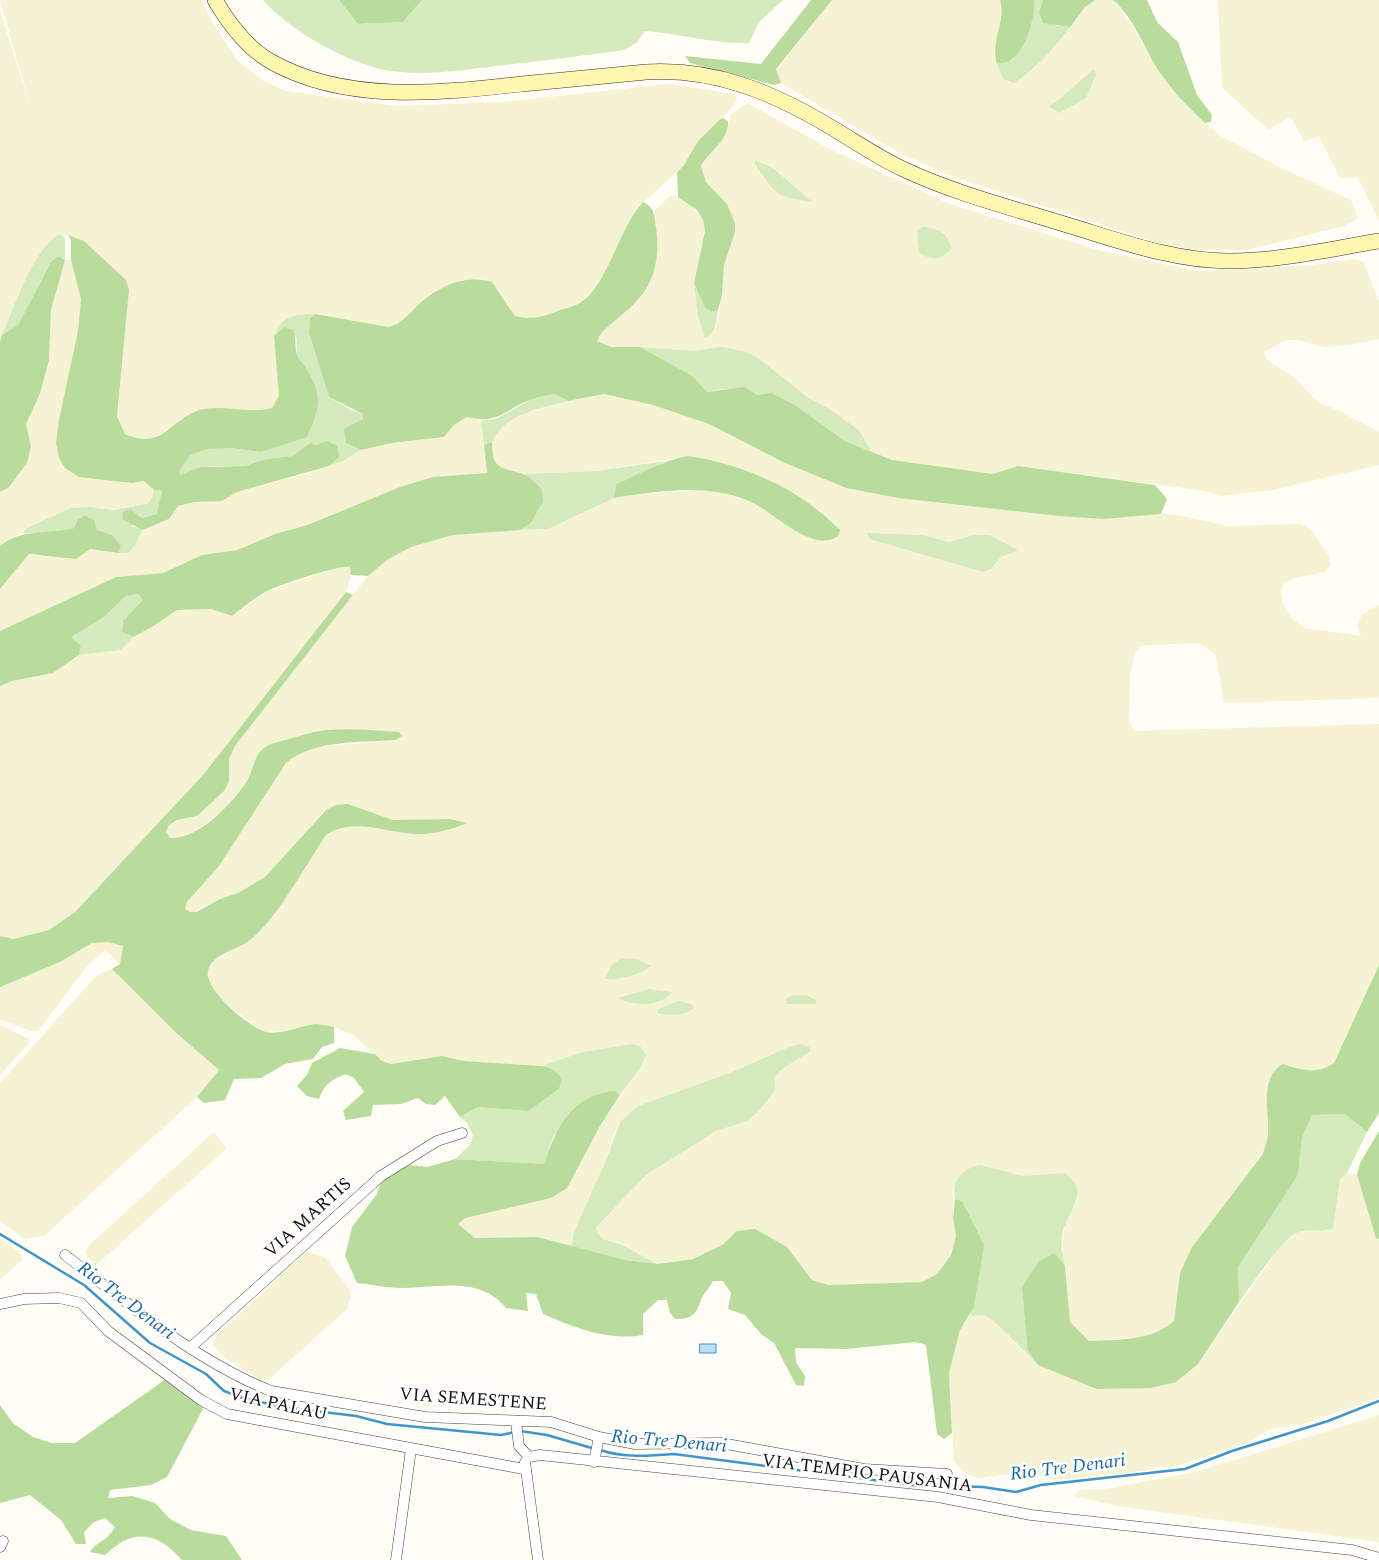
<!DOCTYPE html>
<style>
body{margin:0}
canvas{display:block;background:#fffdf5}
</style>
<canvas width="1379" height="1560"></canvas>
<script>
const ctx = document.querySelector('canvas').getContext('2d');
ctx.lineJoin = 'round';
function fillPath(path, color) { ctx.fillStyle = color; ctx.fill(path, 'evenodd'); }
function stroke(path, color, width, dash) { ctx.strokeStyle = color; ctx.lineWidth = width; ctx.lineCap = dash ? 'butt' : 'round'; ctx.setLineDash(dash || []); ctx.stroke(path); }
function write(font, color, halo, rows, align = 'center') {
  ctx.font = font + ' Spectral,serif'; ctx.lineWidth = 5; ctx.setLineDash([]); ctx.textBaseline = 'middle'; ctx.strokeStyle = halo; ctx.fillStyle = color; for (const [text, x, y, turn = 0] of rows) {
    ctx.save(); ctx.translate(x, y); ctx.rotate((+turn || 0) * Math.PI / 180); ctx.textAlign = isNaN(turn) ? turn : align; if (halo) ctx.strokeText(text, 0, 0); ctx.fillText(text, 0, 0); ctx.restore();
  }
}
fillPath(new Path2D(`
 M0,0H201L213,24L237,60L262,80L285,91L396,106L503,102L669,84L735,94L737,100L723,118L719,120L698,141L684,165L636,209L602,277L582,301L549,315L530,319L515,316L500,291L483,279L448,283L427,296L398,325L389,327L315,314L274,336L279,396L272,408L259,412L203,409L185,418L154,438L139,440L125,434L117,416L129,290L126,280L68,235H62L0,342V11L31,109Z
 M832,0H1000L1003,8L994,50L1003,79L1032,71L1054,48L1085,7L1095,0H1113L1130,22L1157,68L1186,106L1219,135L1279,167L1351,200L1358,218L1344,226L1247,250H1198L1165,245L953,177L898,152L781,83L776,70ZM1094,70L1059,113L1048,106L1057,101Z
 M1218,0H1379V221L1358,178H1340L1319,136L1304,141L1290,116L1269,130L1222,88Z
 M749,104L832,150L950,204L1098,250L1197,271L1311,265L1353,259L1363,261L1379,301V339L1350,345L1325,347L1298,340H1286L1264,352L1266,359L1296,379L1319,403L1340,411L1379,432V465L1273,490L1221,496L1205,491L1018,466L993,474L950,469L892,460L871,451L860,431L831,410L809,398L757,357L640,347H611L597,341L602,331L640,300L657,236L654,211L670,196L678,197L690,204L703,220L705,231L694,283L716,328L722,295L724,265L735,232V224L727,204L706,182L701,166L705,158L726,134L731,115L742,106Z
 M65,260H71L81,299L78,331L132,483L144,481L150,485L154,490L152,498L147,504L114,510L89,507L27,528L23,533L10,538L0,546V492L8,488L31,447L26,424L40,394L49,360L51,310Z
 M604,394L653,405L709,424L785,463L846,488L898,498L1103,519L1155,513L1177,515L1228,526L1300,524L1311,530L1329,556L1331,565L1325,572L1294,578L1284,583L1281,592L1283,606L1292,619L1304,628L1361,636L1357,626L1362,614L1379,605V698L1224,703L1216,656L1206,647L1197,643L1153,645L1140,646L1135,653L1130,674L1129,720L1134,731L1379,724V965L1334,1063L1323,1070H1303L1283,1064L1267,1082L1268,1136L1263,1154L1192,1247L1180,1273L1174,1321L1165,1329L1147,1337L1089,1341L1070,1322L1062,1238L1065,1225L1078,1198L1065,1173L1022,1176L980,1165L953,1190V1218L956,1236L951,1255L937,1274L922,1282L828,1285L812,1280L787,1247L755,1230L737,1231L722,1245L693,1259L659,1264L620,1244L603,1239L598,1234L596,1227L606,1214L646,1175L716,1131L747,1121L782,1069L811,1051L801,1045L789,1047L732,1072L638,1106L620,1122L612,1137L606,1160L574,1232L571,1248L537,1237L475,1238L457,1224L465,1218L501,1209L576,1172L600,1126L639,1070L629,1044L579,1053L542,1066L463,1061L442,1056L391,1064L382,1061L353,1035L334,1027L316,1024L295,1029L266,1032L251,1023L216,995L208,979V970L216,959L250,941L326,835L334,829L348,825L370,827L466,823L450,819L393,820L348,804L325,810L265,877L238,893L220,899L197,912H190L185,909L187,902L219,866L286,763L295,755L316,747L395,740L376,730L254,762L248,779L229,806L196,831L179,839L170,838L166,832L169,825L177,820L197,816L229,782V759L235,746L353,595L368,576L387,560L411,547L453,535L490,531L548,529L614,498L647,493L710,490L750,501L776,517L840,530L822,511L775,484L687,456L596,471L525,474L509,472L498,466L492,453V442L497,430L506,423L523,414L568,401ZM868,534L923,535L949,542L973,535H990L1017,550L1001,557L991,569L983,572L869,539ZM649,989L673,992L619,998Z
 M467,416L481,421L487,473L433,477L400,487L306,525L275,534L237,550L202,555L163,573L116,577L0,631V589L29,554L37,556L90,549L128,553L135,546L142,530L169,519L178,506L193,502L222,501L237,492L308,473L343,461L361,450L392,443L444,437L454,425Z
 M344,566L350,567L351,575L346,592L203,775L75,912L49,930L13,939L0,936V686L12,681L53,673L79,655L121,650L133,637L152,627L177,610L211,609L232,616L268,591Z
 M108,942L123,946L120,964L105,950L88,965L38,1031H31L0,1019V987L60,962L92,943Z
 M112,969L174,1031L219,1070L197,1097L44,1236L25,1239L0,1221V1083L97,975Z
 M0,1025L29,1039V1043L0,1075Z
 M214,1132L227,1148L95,1266L85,1253L90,1244Z
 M1347,1173L1357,1175L1376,1238L1379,1239V1398L1300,1425L1270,1429L1250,1442L1170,1468L1159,1467L1144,1471L1056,1480L1028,1472L977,1478L965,1473L954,1461L949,1373L960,1330L969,1318L982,1314L994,1319L1018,1346L1038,1365L1198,1364L1281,1245L1298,1232L1327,1231L1333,1228L1340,1179Z
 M0,1238L22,1255L21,1261L0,1280Z
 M306,1252L325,1257L351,1292L348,1308L269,1379L261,1380L224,1357L213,1344L217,1335Z
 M1379,1415V1542L1118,1506L1074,1496L1079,1490L1105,1489L1196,1472Z`), '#f6f3d4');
fillPath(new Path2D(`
 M263,0H339L358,24L403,22L422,0H783L759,22L749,43C714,44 680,34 645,31L637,42L624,50C582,56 539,61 496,66C462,70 425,76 390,71C349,64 290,31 263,0Z
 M1034,0H1043L1039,12L1054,25L1070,27C1054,49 1037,68 1014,83L1003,79L997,64L1012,60L1034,8Z
 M1094,69L1096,74L1086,98L1059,113L1048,106L1057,101Z
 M755,160L774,169L811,201C774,198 776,193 755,164Z
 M923,227C938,228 947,233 952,248C941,260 932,262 919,252L917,230Z
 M58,235H62L65,238V260L58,256L51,262L18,325L2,335C15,307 32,251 58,235Z
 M694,283L705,308L712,312L718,310C716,322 717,331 705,338L698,316Z
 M315,314L310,318L309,333L329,397L351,410L363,414L364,419L346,443L361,450L343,461L329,466L339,457L327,441L315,445L311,442L292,456L266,459L245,466H210L180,475L178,471C182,467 186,459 190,455C207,442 240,449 260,452L307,369L297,356V338L284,327L274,336C284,314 293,315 315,314Z
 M640,347L695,351L721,347L743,351L757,357L809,398L831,410L860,431L871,451L845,441L795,405L772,393L757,395L721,389L707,392L691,376Z
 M555,394L568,401C540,409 505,413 492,442L484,445L481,421L498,418L531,399Z
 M665,461L645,473L616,484L614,498L548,529L520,530L531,523L543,502L542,489L525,474L596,471Z
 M154,490H162L158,514L142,518L130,510L132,526L142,530L135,546L128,553H119L121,546L97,530L90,517L85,515L78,519L74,528L56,533H23L27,528L71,508L89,507L114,510L147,504L152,498Z
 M867,533L923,535L949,542L973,535H990L1018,550L1001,557L991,569L983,572L869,539Z
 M138,594L144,601L123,621L122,632L133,637L121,650L79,655L81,646L70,637L104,617L126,596Z
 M621,958L637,959L651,966C637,976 622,980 605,979L611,966Z
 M649,989L673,992C659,1007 635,1007 618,998Z
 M792,995H806L816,1000V1004H787L786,999Z
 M678,1001L691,1004L694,1008C683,1017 670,1015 657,1013L659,1009Z
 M629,1044L640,1046L646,1055L639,1070L620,1095L615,1091L554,1135L544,1164L455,1159L470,1145L473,1135L467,1123L460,1117L478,1107L528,1111L552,1069L542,1066L579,1053Z
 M801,1044L809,1047L811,1051L782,1069L775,1078V1090L758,1112L747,1121L716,1131L646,1175L596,1227L598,1234L603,1239L620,1244L658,1264L625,1260L571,1248L574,1232L606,1160L620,1122L638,1106L732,1072L789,1047Z
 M1345,1114L1367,1132L1347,1173L1340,1179L1333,1228C1322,1234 1310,1228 1299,1232C1282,1237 1251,1287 1239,1302L1238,1267L1298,1175L1302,1138L1312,1115Z
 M980,1165L1022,1176L1065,1173C1092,1192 1067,1211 1062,1235C1060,1245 1064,1257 1065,1266L1055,1253L1028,1351L1038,1365C1026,1354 996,1319 984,1315C979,1314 974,1316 969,1318C987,1282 969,1237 962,1201L955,1199C952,1180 961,1169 980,1165Z`), '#d5ebbd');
fillPath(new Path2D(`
 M339,0H422L403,22L358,24Z
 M811,0H832L776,69L781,83L774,85L690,63L685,56L761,64Z
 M1000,0H1034C1035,18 1027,47 1012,59C1009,62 1002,63 997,64C990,39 1007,20 1000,0Z
 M1043,0H1095L1085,7L1070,27L1043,23L1039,12Z
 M1113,0H1147L1157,22L1178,42L1197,95L1212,115L1211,122L1205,123C1186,106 1169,87 1155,65C1143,44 1132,16 1113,0Z
 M723,118L728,121C730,139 709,151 701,166L706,182L727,204L735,223V232L724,265L722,295L718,310L712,312L705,308L694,283L705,231L703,220L697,210L678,197L677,172L684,165L698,141L719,120Z
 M643,202C655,207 654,216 656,227C661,264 652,291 624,313C614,322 602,329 597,341L611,347H640L692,376L707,392L745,387L757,395L772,393L795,405L845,441L892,460L993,474L1018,466L1155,485L1167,499L1161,514L1103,519L1059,516L898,498L846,488L785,463L709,424L653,405L604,394L568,401L555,394C547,395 539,397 532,399C505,409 499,425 467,417L454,425L444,437L392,443L361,450L346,443L344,429L363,419V414L329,397L309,333L310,318L315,314L389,327C401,324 408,315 417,306C437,287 463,274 492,282L515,316C532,320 544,317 560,310C566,308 575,306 581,302C607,286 620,226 643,202Z
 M68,235L84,241L126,280L129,290L117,416L125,434C165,452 170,416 204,409C225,405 248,414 272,408L279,396L274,336L284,327L293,330C297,338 294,349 298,357C300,361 305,365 307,370C324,398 319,408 307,437L260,452L232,448L207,449L190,455L179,471L180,475L201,467L245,466L266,459L292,456L311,442L315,445L327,441L337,446L339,457L329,466L237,492L222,501L194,502L178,506L169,519L142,530L122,519L123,512L130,509L142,518L157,514L162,490H154L144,481L132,483L79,477L65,468L59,458L56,443L59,420L78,331L81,299L71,260V240Z
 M58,256L65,260L51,310L49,360L40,394L26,424L31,447L27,463L8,488L0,492V342L2,335L18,325L51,262Z
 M492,442C492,471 502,467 523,474C530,476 536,484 542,489L543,502L531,523L520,530L453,535L411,547L387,560L368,576L351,575L350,567C338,565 280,585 267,591C255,598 243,607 232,616L211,609L177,610L152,627L133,637L122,632L123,621L143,600L138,594L126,596L104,617L71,637L81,646L79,655L53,673L12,681L0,686V631L116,577L163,573L202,555L237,550L275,534L307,525L400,487L433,477L487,473L484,445Z
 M687,456C742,463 802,490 840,530L839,535C814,556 773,511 749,501C706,483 658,491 614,498L616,484C641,474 661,461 687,456Z
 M85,515L94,520L97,530L112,535L121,546L119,553L90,549L76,559L29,554L0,589V546C21,528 48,535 74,528L78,519Z
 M346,592L353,595L235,746L229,759V782L224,791L197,816L177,820L169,825L166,832L170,838C198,840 233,803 247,781C253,771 254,755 264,748C271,743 281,741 289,739C301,736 314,731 327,730C351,728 375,730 399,732L402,736L395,740C361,743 314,739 286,763L219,866L187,902L185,909L190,912H197L220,899L238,893L265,877L326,810L336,805L348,804L393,820L450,819L467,823C451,830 431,835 414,834C385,832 351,817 326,835C306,864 277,919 250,940C239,950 212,953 208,971C204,990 249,1027 266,1032C281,1035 300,1026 315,1024C321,1024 328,1026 334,1027V1043L322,1047L313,1059L285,1064L261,1078L234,1079L225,1100L204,1103L197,1097L219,1070L174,1031L112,969L120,964L123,946L108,942L92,943L60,962L0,987V936L13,939L49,930L75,912L203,775Z
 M1379,965V1113L1367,1132L1345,1114L1312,1115L1302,1138L1298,1175L1238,1267L1239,1302L1198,1364L1176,1382L1151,1388L1097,1389L1038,1365L1028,1351L1022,1287L1039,1261L1055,1253L1065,1266L1070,1322L1089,1341C1119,1339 1150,1342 1174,1321L1180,1273L1192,1247L1263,1154C1264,1148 1267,1142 1268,1135C1270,1112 1258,1078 1283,1064C1302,1070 1316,1075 1334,1063Z
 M340,1048L375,1054L382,1061L391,1064L442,1056L464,1061L542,1066L552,1069L562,1078L559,1089L528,1111L478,1107L460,1117L445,1096L435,1105L426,1104L418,1098L401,1104L373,1105L371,1116L346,1120L343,1111L364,1092L354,1078L346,1074C332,1079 324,1084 319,1099L307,1096L297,1086L307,1075L312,1063Z
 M615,1091L620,1095L600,1126L567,1188L551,1198L465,1218L458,1224L475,1238L537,1237L625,1260L658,1264L693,1259L722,1245L737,1231L755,1229L787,1247L812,1280L828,1285L922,1282L937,1274L951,1255L956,1236L953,1218L955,1199L962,1201L984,1245L974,1307L960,1330L949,1373L952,1433L944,1439L937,1434L926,1345L916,1342L846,1349L795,1348L796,1362L805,1376L804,1386L796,1385L774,1343L761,1334L745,1315L728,1309L731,1293L723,1281H713C710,1287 705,1292 702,1297C696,1314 694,1319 675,1319L670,1313L667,1300H658L643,1314V1335C606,1341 576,1328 543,1314L536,1294L526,1293L528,1311L506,1308C479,1275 437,1288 400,1288C386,1288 371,1284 357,1283L345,1256L352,1227L377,1194L384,1174L402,1164L427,1167L455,1159L544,1164C557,1127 571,1095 615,1091Z
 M1379,1131V1239L1376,1238L1357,1175L1360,1163Z
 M166,1379L205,1405L167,1477L151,1485L110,1490L108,1498L133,1496L155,1503L170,1519L191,1530L226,1536L242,1560H182C156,1531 133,1528 105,1555L90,1552C96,1541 106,1543 115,1527L105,1518L94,1522L84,1532L86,1544H76L61,1520L30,1495L0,1503V1405L13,1423L33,1437L52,1443H75Z`), '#b9dc9c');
const water = new Path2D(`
 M700,1344H716V1353H700Z`);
fillPath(water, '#b9e0f7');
stroke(water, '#3f96cf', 1);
stroke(new Path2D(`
 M0,1234L84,1285L150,1343L206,1374L224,1391L243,1398L282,1407L356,1416L387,1424L501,1435L515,1432
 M520,1431L547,1435L595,1449
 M600,1450C624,1458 649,1456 674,1454L912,1485L983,1487L1016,1492L1041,1485L1185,1469L1232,1451L1328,1421L1379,1401`), '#3f96cf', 2.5);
const minor = new Path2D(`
 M65,1255C130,1305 194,1360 271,1391L425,1417L551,1422L599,1437L635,1444L721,1443L864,1469L947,1474
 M0,1304L24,1299L59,1298L81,1303L108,1331L201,1400L227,1414L524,1469
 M190,1348L381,1176L437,1141L462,1133
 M516,1422L519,1446L529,1457
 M529,1457L540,1455L938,1497L1031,1515L1352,1550L1379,1558
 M525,1462L538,1560
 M594,1462L599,1437
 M0,1547L3,1541
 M396,1560L411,1449`);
const secondary = new Path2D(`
 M215,0C229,24 246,47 270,61C345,104 441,93 522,84C564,80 605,76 646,72C714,68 772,92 829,126C853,140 877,157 903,169C954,193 1009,207 1064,224C1118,240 1172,261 1229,261C1279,261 1330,249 1379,241`);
stroke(minor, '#444', 11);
stroke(secondary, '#333', 16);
stroke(minor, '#fff', 10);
stroke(secondary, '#fff6b0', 15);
write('18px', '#111', '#fff', [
 ["VIA MARTIS",309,1219,-42],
 ["VIA SEMESTENE",473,1401,4],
 ["VIA PALAU",278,1406,12],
 ["VIA TEMPIO PAUSANIA",867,1475,7]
]);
write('italic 19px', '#1768a6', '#fff', [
 ["Rio Tre Denari",125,1302,37],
 ["Rio Tre Denari",669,1443,5],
 ["Rio Tre Denari",1068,1469,-7]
]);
</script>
